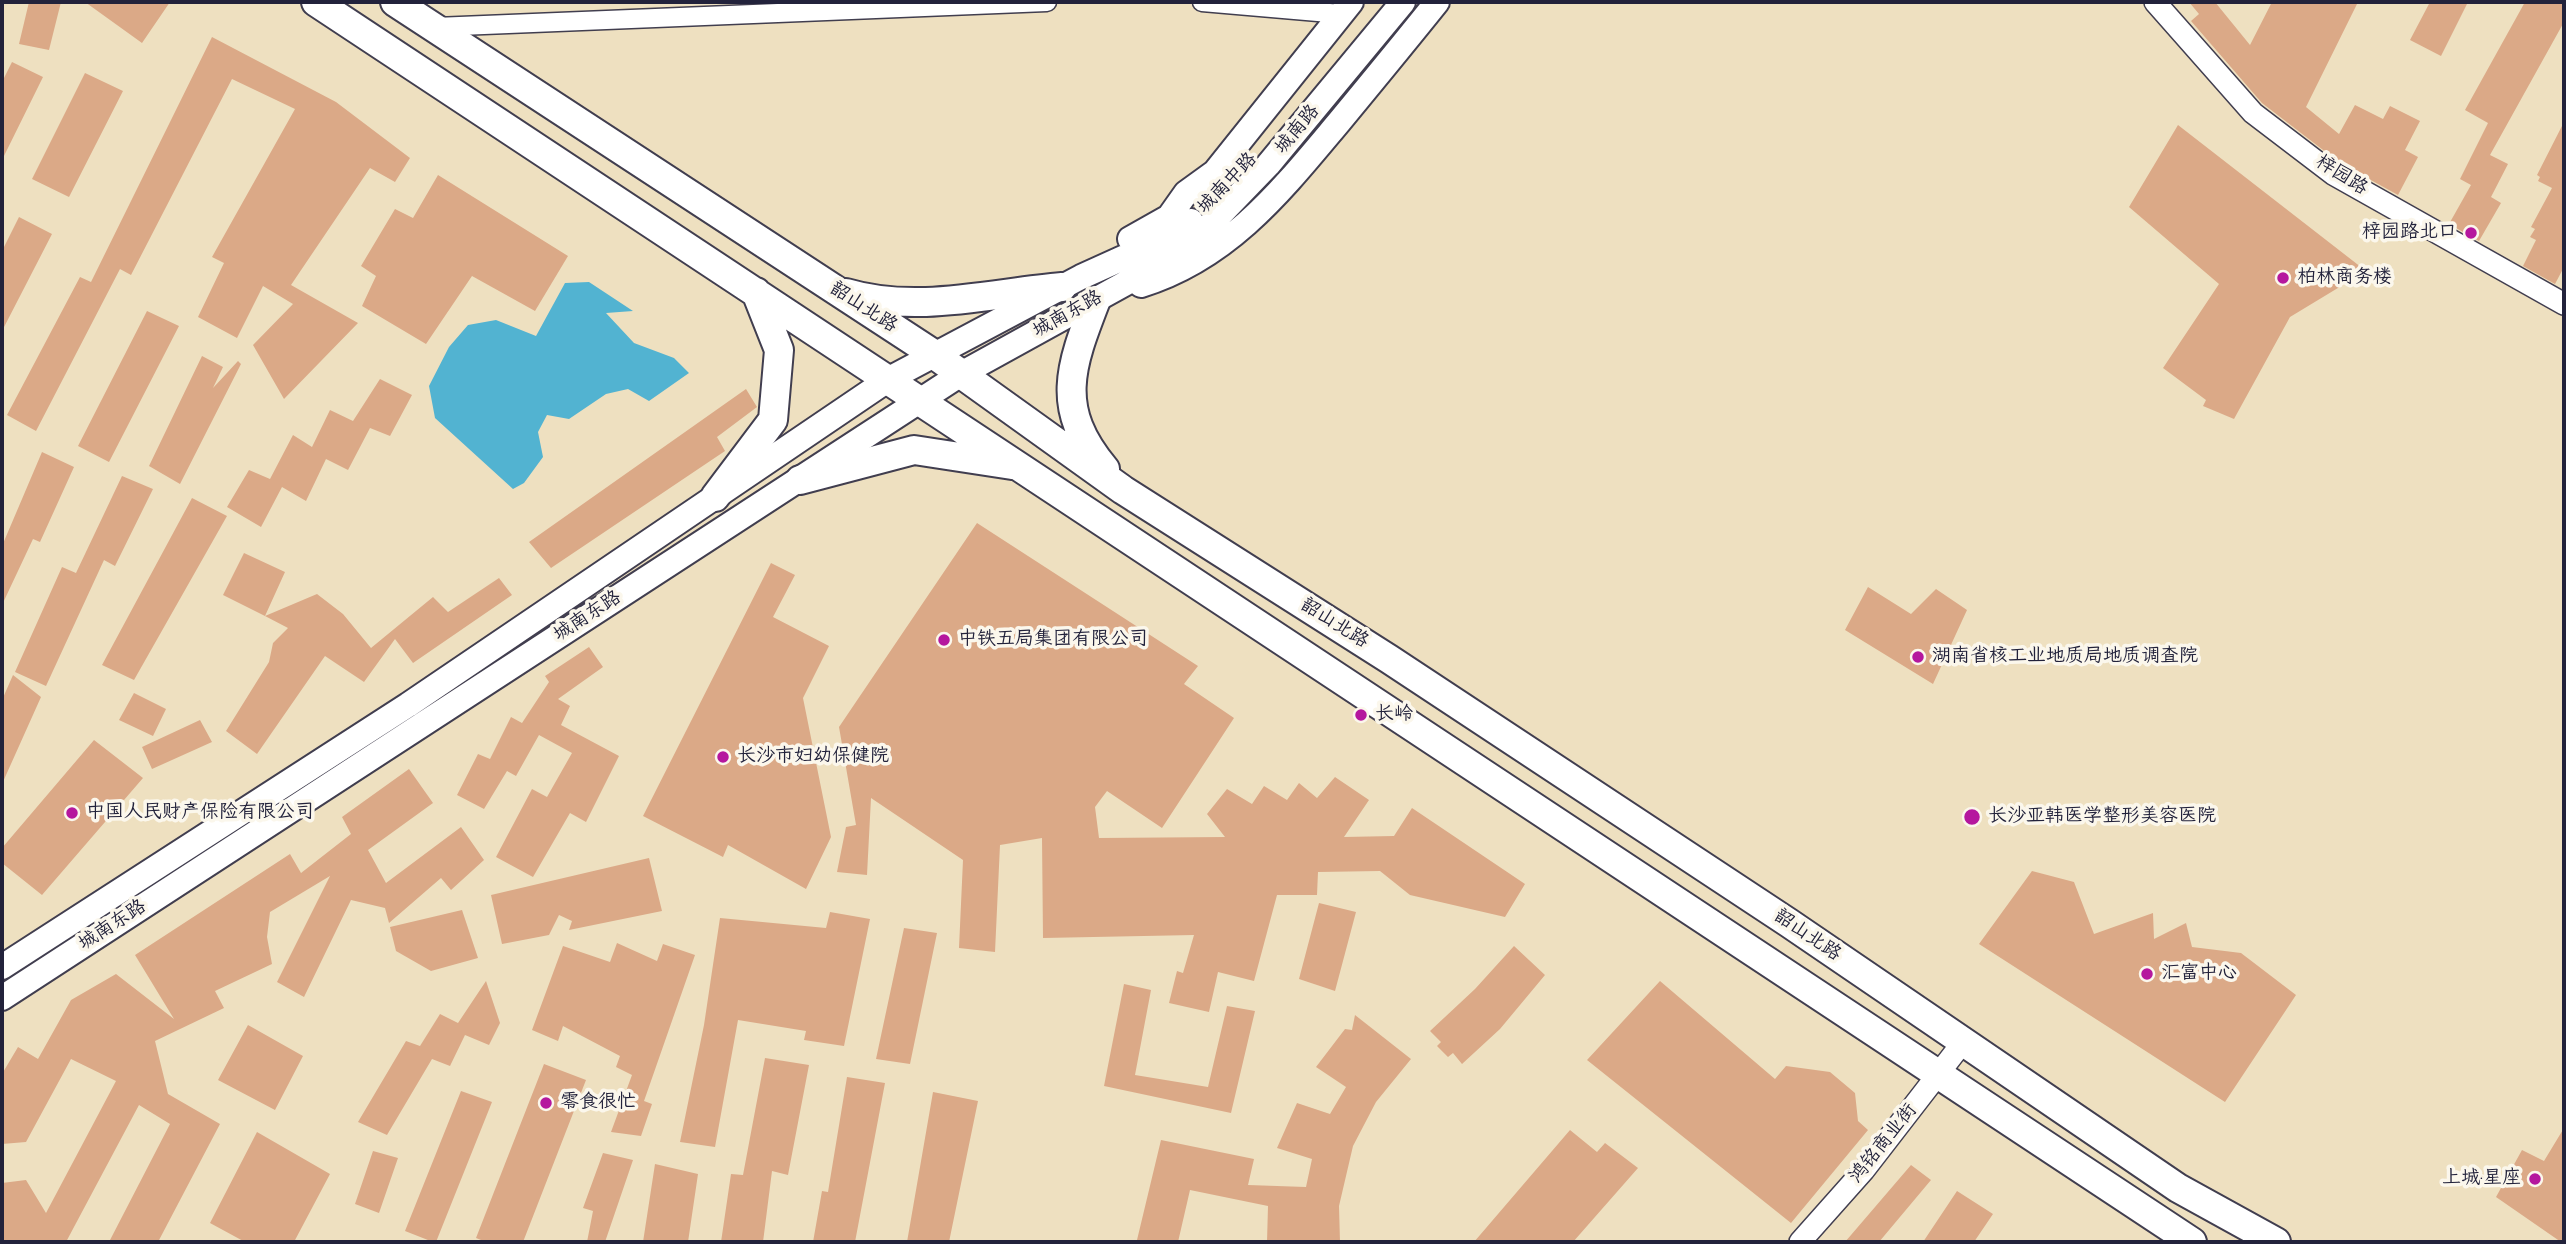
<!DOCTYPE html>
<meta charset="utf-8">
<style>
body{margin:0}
#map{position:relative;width:2566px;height:1244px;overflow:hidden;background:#eee0c0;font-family:"Architects Daughter",sans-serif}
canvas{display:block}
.frame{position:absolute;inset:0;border:4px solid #22223b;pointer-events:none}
</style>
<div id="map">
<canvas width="2566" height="1244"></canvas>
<div class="frame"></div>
</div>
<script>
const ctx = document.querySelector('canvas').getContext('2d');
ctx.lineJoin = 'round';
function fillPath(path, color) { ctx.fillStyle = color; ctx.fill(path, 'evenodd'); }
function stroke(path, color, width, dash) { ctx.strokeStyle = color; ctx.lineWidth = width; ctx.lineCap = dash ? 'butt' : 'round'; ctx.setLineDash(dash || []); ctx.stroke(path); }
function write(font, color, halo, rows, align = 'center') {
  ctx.font = font + ' "Architects Daughter","LXGW WenKai TC",sans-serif'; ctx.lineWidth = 7; ctx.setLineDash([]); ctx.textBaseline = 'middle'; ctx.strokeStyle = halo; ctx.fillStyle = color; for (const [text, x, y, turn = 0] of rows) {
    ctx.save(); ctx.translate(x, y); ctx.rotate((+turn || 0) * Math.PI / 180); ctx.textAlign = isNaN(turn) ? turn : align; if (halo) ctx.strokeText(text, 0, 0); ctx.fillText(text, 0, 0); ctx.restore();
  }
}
fillPath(new Path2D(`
 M589,282L633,311L606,313L634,343L674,358L689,373L649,401L628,389L606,394L569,419L547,415L538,432L543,457L524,483L513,489L435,418L429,386L449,347L468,325L496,320L536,336L565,283Z`), '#52b3d1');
fillPath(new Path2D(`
 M29,2H61L49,50L19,44Z
 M85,2H170L142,43Z
 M2189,2H2215L2250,45L2272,2H2358L2306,107L2339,134L2355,105L2383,119L2390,106L2420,121L2405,150L2418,157L2398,195L2340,163L2262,103L2191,21L2199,14Z
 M2430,2H2468L2441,56L2410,40Z
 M2525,2H2564V22L2490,155L2508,164L2491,197L2501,203L2479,241L2449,224L2471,185L2460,179L2488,123L2465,110Z
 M212,37L336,102L410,158L395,182L370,168L291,285L358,323L284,399L253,345L293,304L263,286L237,338L198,317L224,263L212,257L295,109L232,79L131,275L120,269L36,431L7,415L80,277L91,282Z
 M12,62L43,77L2,160V82Z
 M85,73L123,91L69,197L32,179Z
 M2564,122V267L2555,284L2523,266L2536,240L2530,237L2535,229L2531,227L2552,188L2538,181L2540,177L2537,175Z
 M2178,125L2366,271L2290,317L2234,419L2203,406L2206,400L2163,368L2219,284L2129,207Z
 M438,175L568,256L535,311L472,276L426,344L362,306L376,276L361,266L395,209L413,218Z
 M19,217L52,234L2,331V251Z
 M147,311L179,326L109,462L78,446Z
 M202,356L223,367L213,388L238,361L241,364L180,484L149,466Z
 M380,379L412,395L390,436L370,428L348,470L326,459L306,501L282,487L261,527L227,507L249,470L270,479L293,435L312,447L330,410L353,421Z
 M746,389L757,407L717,437L725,451L551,568L529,542Z
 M42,452L74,467L40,542L33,539L2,605V546Z
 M122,476L153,489L115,566L104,560L46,686L15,672L62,567L76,573Z
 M192,498L227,516L134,680L102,665Z
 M977,523L1198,666L1184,684L1234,718L1162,828L1107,791L1095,807L1099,838L1225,837L1207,814L1227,789L1252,804L1264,786L1287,800L1299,783L1317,798L1335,777L1369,800L1344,837L1394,836L1412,808L1525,884L1505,917L1410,895L1380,871L1318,872L1317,895H1277L1254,981L1218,972L1209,1012L1169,1003L1177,971L1183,973L1194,935L1043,938L1042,838L1000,845L995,952L959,948L963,860L871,798L867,875L837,872L846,827L856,825L839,727Z
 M244,553L285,572L265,616L223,595Z
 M771,563L795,575L773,617L829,646L803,698L831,837L806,889L728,845L723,857L643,816Z
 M499,578L512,595L413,663L395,639L364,682L325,656L257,754L226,731L269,662L273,643L288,628L265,616L317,594L343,614L371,648L433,597L448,612Z
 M1868,587L1911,614L1936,589L1967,610L1933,684L1845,630Z
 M589,647L603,667L558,699L570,706L561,725L619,756L586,822L570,813L533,877L496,857L532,789L547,797L572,753L539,735L516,776L507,771L484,809L457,795L478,754L490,759L511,717L522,723L549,682L545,676Z
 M13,675L41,697L2,784V700Z
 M134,693L166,709L153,736L119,720Z
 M200,720L212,742L152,769L142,747Z
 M94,740L143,778L42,895L2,863V848Z
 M409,769L433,803L368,850L386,883L461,827L484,860L451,890L441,878L389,923L385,908L351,900L304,997L277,982L330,876L270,912L267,937L272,964L215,991L224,1008L155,1041L168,1094L220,1124L158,1242H109L170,1124L139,1105L66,1242H2V1183L26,1180L46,1213L116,1081L71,1059L26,1142L2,1144V1074L18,1047L38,1059L71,1000L116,974L174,1019L135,955L290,854L301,873L351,834L342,817Z
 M649,858L662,911L569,930L572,921L559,915L549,935L502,944L491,895Z
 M2032,871L2074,882L2094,934L2153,913L2154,939L2186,923L2192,947L2241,953L2296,995L2225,1102L1979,944Z
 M1319,903L1356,912L1335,991L1299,979Z
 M462,910L478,958L431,971L396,951L390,927Z
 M830,912L870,919L844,1046L804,1040L806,1031L738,1020L715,1147L680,1142L704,1025L720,918L826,928Z
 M904,928L937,933L910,1064L876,1059Z
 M617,943L657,961L663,944L695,955L644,1101L652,1104L641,1136L611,1132L632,1075L616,1067L620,1056L563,1026L558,1041L532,1030L563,946L610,962Z
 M1514,946L1545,975L1500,1029L1462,1064L1453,1053L1448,1057L1437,1046L1441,1042L1430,1031L1475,989Z
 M486,981L500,1023L489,1045L465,1035L450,1066L432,1059L387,1135L358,1122L406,1041L420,1046L440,1014L458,1023Z
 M1660,981L1775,1079L1786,1066L1830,1072L1855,1093L1858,1121L1868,1130L1791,1223L1587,1060Z
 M1124,984L1151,990L1135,1075L1208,1087L1227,1006L1255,1011L1231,1113L1104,1086Z
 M1355,1015L1411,1059L1376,1102L1353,1146L1339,1206L1340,1242H1267L1268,1206L1190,1190L1178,1242L1137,1240L1161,1140L1254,1159L1248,1185L1306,1187L1312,1159L1277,1148L1297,1103L1330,1114L1346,1087L1316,1067L1345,1029L1352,1030Z
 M248,1025L303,1056L275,1110L218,1080Z
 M765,1058L809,1065L788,1175L772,1171L763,1242H721L731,1174L743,1175Z
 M544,1064L586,1080L523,1242H486L476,1238Z
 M847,1077L885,1083L855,1242H813L822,1191L828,1192Z
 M461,1091L492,1102L436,1242H433L405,1231Z
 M933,1092L978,1101L949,1242H907Z
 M2564,1128V1242H2561L2496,1197L2522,1150L2544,1161Z
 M1570,1130L1597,1152L1605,1143L1638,1168L1573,1242H1474Z
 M257,1132L330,1174L294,1242H245L210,1223Z
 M373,1151L398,1158L379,1213L355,1204Z
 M603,1153L633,1160L605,1242H587L593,1211L583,1208Z
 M655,1164L698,1174L688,1242H643Z
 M1911,1165L1931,1180L1879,1242H1845Z
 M1957,1191L1993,1214L1974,1242H1923Z`), '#dba987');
const minor = new Path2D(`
 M1202,2L1341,14
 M435,27L1047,2`);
const tertiary = new Path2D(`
 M2155,2L2253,113L2333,174L2564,304
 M1800,1242L1864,1170L1963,1042`);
const secondary = new Path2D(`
 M1130,239L1169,217L1186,193L1215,172L1351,2
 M1141,285C1229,258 1282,190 1339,122C1372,82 1405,42 1437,2
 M2,967L408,705L889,379L1081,277L1176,234L1191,221
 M2,998L961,374L1146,272L1182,248L1212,223L1268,165L1403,2`);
const primary = new Path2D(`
 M316,2L2192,1242
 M395,2L932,353L1123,490L1389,659L1789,923L2178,1188L2276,1242
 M846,293C916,314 992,293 1062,287
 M1096,300C1070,367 1054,408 1105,469
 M800,480L914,450L1012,465
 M715,497L773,420L779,350L756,292`);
stroke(minor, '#413e4f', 21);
stroke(tertiary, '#413e4f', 24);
stroke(secondary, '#413e4f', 28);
stroke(primary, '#413e4f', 32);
stroke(minor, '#fff', 18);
stroke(tertiary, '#fff', 21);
stroke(secondary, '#fff', 24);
stroke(primary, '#fff', 28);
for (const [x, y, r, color] of [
 [2471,233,7,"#b5179e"],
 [2283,278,7,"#b5179e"],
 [944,640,7,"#b5179e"],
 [1918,657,7,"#b5179e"],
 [1361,715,7,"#b5179e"],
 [723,757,7,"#b5179e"],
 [72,813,7,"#b5179e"],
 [1972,817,9,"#b5179e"],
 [2147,974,7,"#b5179e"],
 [546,1103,7,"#b5179e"],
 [2535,1179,7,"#b5179e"]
]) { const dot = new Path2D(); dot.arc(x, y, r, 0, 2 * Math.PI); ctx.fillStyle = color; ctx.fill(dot); stroke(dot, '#fbf7ec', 2.5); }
write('19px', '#22223b', '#fbf7ec', [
 ["城南路",1298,130,-50],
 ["梓园路",2341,176,32],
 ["城南中路",1228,184,-46],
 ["韶山北路",863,308,33],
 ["城南东路",1068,315,-29],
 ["城南东路",588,617,-33],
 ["韶山北路",1334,624,32],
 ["城南东路",113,926,-33],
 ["韶山北路",1807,936,34],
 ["鸿铭商业街",1884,1144,-51]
]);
write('19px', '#22223b', '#fbf7ec', [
 ["梓园路北口",2457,233,"right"],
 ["柏林商务楼",2297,278],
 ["中铁五局集团有限公司",958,640],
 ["湖南省核工业地质局地质调查院",1932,657],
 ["长岭",1375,715],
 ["长沙市妇幼保健院",737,757],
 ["中国人民财产保险有限公司",86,813],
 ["长沙亚韩医学整形美容医院",1988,817],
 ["汇富中心",2161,974],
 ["零食很忙",560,1103],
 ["上城·星座",2521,1179,"right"]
], 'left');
</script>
